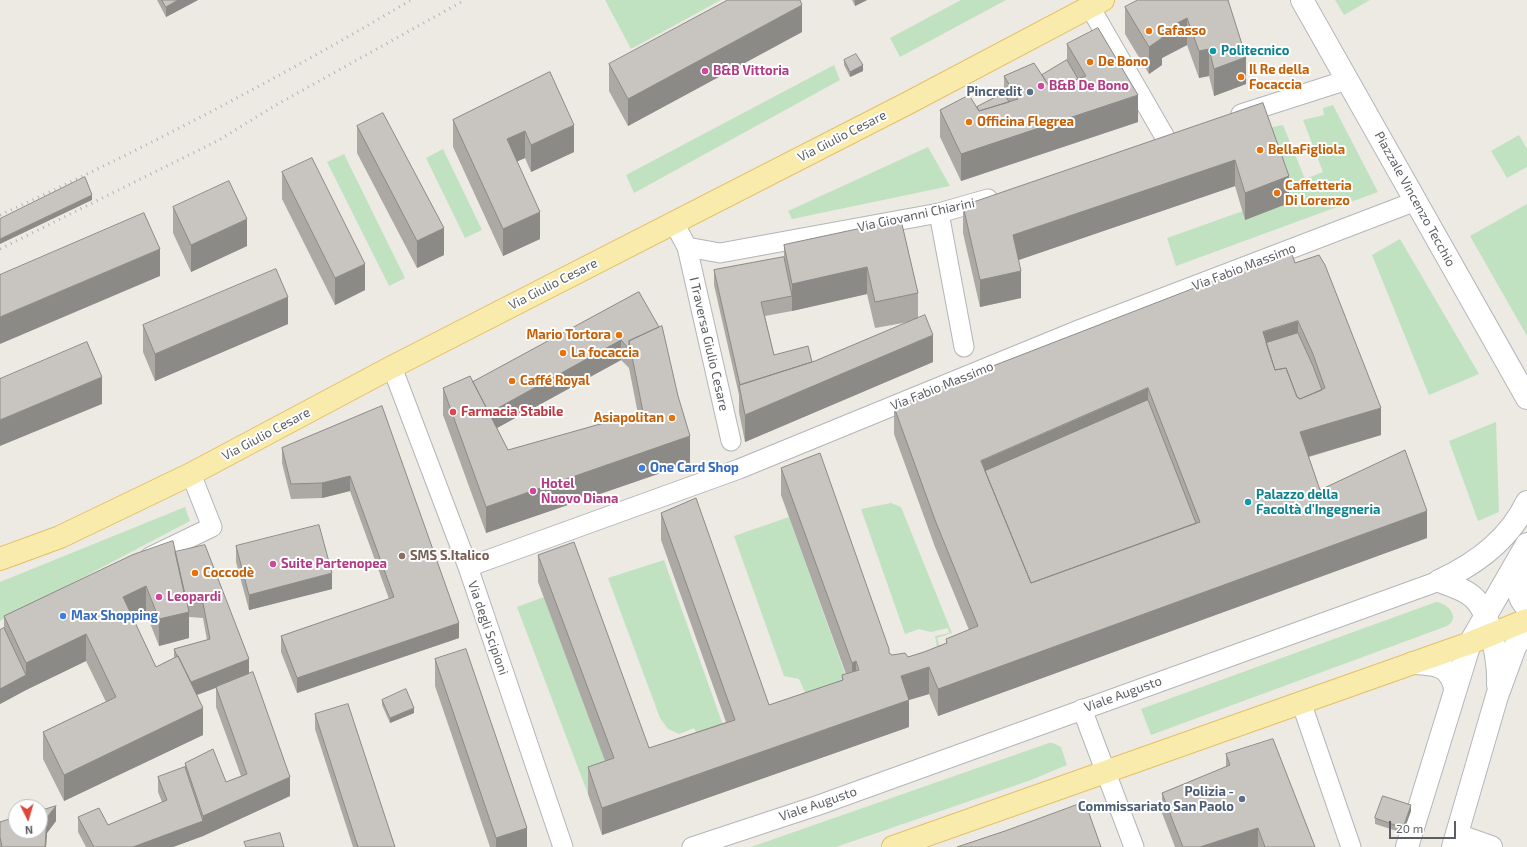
<!DOCTYPE html>
<meta charset="utf-8">
<style>
body{margin:0}
#map{position:relative;width:1527px;height:847px;overflow:hidden;background:#eceae2;font-family:"Exo 2",sans-serif}
canvas{display:block}
.north{position:absolute;left:8px;top:799px;width:40px;height:40px;box-sizing:border-box;background:#fff;border:1px solid #bdbfc0;border-radius:50%;rotate:175deg;font-size:11px;font-weight:700;line-height:16px;text-align:center;color:#5b5e62}
.north::after{content:'';display:block;margin:auto;width:14px;height:18px;background:#da473b;clip-path:polygon(50% 0,100% 100%,50% 72%,0 100%)}
.scale{position:absolute;left:1389px;top:821px;width:67px;height:18px;box-sizing:border-box;border:2px solid #5b5e62;border-top:0;padding-left:5px;font-size:12px;line-height:14px;white-space:nowrap;color:#5b5e62;-webkit-text-stroke:3px #fff;paint-order:stroke}
</style>
<div id="map">
<canvas width="1527" height="847"></canvas>
<div class="north">N</div>
<div class="scale">20 m</div>
</div>
<script>
const ctx = document.querySelector('canvas').getContext('2d');
ctx.lineJoin = 'round';
function fillPath(path, color) { ctx.fillStyle = color; ctx.fill(path, 'evenodd'); }
function stroke(path, color, width, dash) { ctx.strokeStyle = color; ctx.lineWidth = width; ctx.lineCap = dash ? 'butt' : 'round'; ctx.setLineDash(dash || []); ctx.stroke(path); }
function write(font, color, halo, rows, align = 'center') {
  ctx.font = font + ' "Exo 2",sans-serif'; ctx.lineWidth = 4; ctx.setLineDash([]); ctx.textBaseline = 'middle'; ctx.strokeStyle = halo; ctx.fillStyle = color; for (const [text, x, y, turn = 0] of rows) {
    ctx.save(); ctx.translate(x, y); ctx.rotate((+turn || 0) * Math.PI / 180); ctx.textAlign = isNaN(turn) ? turn : align; if (halo) ctx.strokeText(text, 0, 0); ctx.fillText(text, 0, 0); ctx.restore();
  }
}
fillPath(new Path2D(`
 M605,0H721L631,49Z
 M961,0H1006L900,57L890,38Z
 M1335,0H1370L1344,15Z
 M834,65L840,80L634,193L626,175Z
 M1333,105L1378,192L1176,266L1167,238L1243,211L1263,129L1283,125L1305,179L1323,172L1303,120L1324,115L1323,108Z
 M1519,135L1527,149V167L1507,178L1491,151Z
 M928,147L950,186L792,219L788,211Z
 M443,149L482,230L465,238L426,158Z
 M344,154L405,278L389,286L327,162Z
 M1527,204V336L1470,236Z
 M1400,239L1479,374L1429,395L1372,255Z
 M1496,422L1499,512L1478,521L1449,441Z
 M891,503L901,507L952,633L937,638L947,670L941,668L935,636L949,633L948,628L931,632L919,629L905,634L861,509Z
 M185,507L190,521L0,621V582Z
 M789,517L851,690L809,701L799,679L784,676L734,536Z
 M664,560L728,739L704,748L694,728L679,734L668,729L660,718L608,578Z
 M544,597L614,785L588,794L517,607Z
 M1436,602C1448,603 1461,618 1447,626L1151,735L1141,709Z
 M1049,743H1053L1061,747L1067,765L1031,780L836,847H751Z`), '#c1e2c1');
const street = new Path2D(`
 M1090,7L1166,139
 M1241,114L1347,80
 M939,213L964,347
 M674,223L687,247L720,253L939,213L988,199
 M687,247L731,441
 M392,367L468,567L563,847
 M150,557L212,527L191,474
 M468,567L739,469L1081,329L1416,201
 M1301,702L1351,847
 M1082,709L1134,847
 M692,847L819,805L1439,581`);
const secondary = new Path2D(`
 M1302,0L1527,398
 M1516,566C1517,579 1516,598 1527,607
 M1439,581C1450,585 1464,589 1473,597C1491,613 1499,662 1498,685
 M1439,581C1476,564 1509,540 1527,502
 M1413,663C1434,664 1450,664 1455,688
 M1457,835L1491,847
 M1407,847L1470,643L1527,544
 M1453,847L1497,696L1515,647L1527,627`);
const primary = new Path2D(`
 M0,559L60,537L191,474L392,367L910,102L1103,0
 M893,847L1470,643L1527,620`);
stroke(street, '#b3b5b9', 21);
stroke(secondary, '#b4b7bc', 24);
stroke(primary, '#e5c063', 24);
stroke(street, '#fff', 19);
stroke(secondary, '#fff', 22);
stroke(primary, '#f8ebac', 22);
stroke(new Path2D(`
 M0,215C140,151 278,79 411,0
 M0,249L219,140L276,105L465,0`), '#b1b2b2', 3, [1, 5]);
fillPath(new Path2D(`
 M157,0H198L166,17Z
 M852,0H867L855,6Z
 M1228,0L1246,84L1214,96L1209,76L1199,78L1187,45L1162,58V65L1149,74L1125,34V7Z
 M802,32L628,126L609,91V64Z
 M1067,44L1138,122L961,181L940,137V110L977,107L1004,93V76L1042,75L1067,60Z
 M844,60L863,71L850,77L844,65Z
 M550,72L574,152L531,172L525,158L517,161L540,239L503,256L453,147V120Z
 M1263,103L1289,203L1245,220L1235,186L1018,260L1021,298L980,307L963,233V206Z
 M357,126L444,255L417,268L357,153Z
 M282,172L365,290L335,305L282,199Z
 M173,207L247,246L191,272L173,233Z
 M901,220L918,293V318L933,362L745,442L739,412V395L714,285V270L784,257V245ZM867,294L875,328L909,322L812,362L774,355L765,316L792,311Z
 M1295,263L1381,435L1309,457L1320,490L1427,538L938,716L929,694L909,700V727L602,835L588,794V767L605,761L538,582V555L649,748L726,722L661,540V513L769,705L842,680L846,674L781,495V468L889,654L892,655L908,657L924,652L946,643V639L969,630L935,547L894,434V407Z
 M639,292L690,463L486,533L443,415V388L473,382ZM621,360L629,368L638,414L508,450L497,428Z
 M288,324L155,381L143,352V325Z
 M382,406L459,638L297,693L281,652V636L389,599L350,491L322,498L291,499L282,463V448Z
 M236,546L332,589L249,610L236,562Z
 M175,552L249,674L290,796L203,836L173,847H86L78,832V817L108,825L162,802L158,792V777L185,767V763L226,782L241,776L216,707V688L197,695L203,735L64,801L43,759V732L106,702L86,661L26,690L0,704L4,628V616ZM146,613L159,646L189,638V617L203,618L207,640L174,649V658L156,667L133,619Z
 M435,659L527,847H490L435,686Z
 M382,700L414,713L390,723L382,705Z
 M315,714L395,847H353L315,729Z
 M1226,754L1315,847H1175L1162,813V793L1226,767Z
 M1411,811L1403,833L1375,824V818Z
 M56,821L47,833L46,847H0V822Z`), '#aca9a5');
fillPath(new Path2D(`
 M178,0H198L166,17V7Z
 M855,0H867L855,6Z
 M802,5V32L628,126V99Z
 M1187,18V45L1162,58V65L1149,74V47L1162,31Z
 M1209,49V76L1199,78V51Z
 M1246,57V84L1214,96V69Z
 M863,65V71L850,77V72Z
 M1138,95V122L961,181V154Z
 M574,125V152L531,172V145Z
 M525,131V158L507,166V139Z
 M1235,160V186L1013,262V235Z
 M1289,176V203L1245,220V193Z
 M92,195V200L0,244V239Z
 M540,212V239L503,256V229Z
 M247,219V246L191,272V245Z
 M444,228V255L417,268V241Z
 M160,249V276L0,344V317Z
 M365,264V290L335,305V278Z
 M867,267V294L792,311V284Z
 M1021,271V298L980,307V280Z
 M288,297V324L155,381V354Z
 M1298,321V348L1267,358L1263,332Z
 M933,335V362L745,442V415Z
 M621,340V360L486,434V414Z
 M102,377V404L0,446V420Z
 M1148,388V415L987,485L981,461Z
 M1381,408V435L1300,459V432Z
 M690,436V463L486,533V507Z
 M350,476V491L322,498V483Z
 M1427,511V538L938,716V689Z
 M332,573V589L249,610V595Z
 M146,586V613L123,624V597Z
 M189,612V638L159,646V619Z
 M459,623V638L297,693V678Z
 M86,634V661L26,690V663Z
 M249,659V675L186,699V684Z
 M856,661V688L852,690V663Z
 M929,667V694L909,700V727L602,835V808L901,676Z
 M26,675V690L0,704V689Z
 M203,708V735L64,801V775Z
 M414,708V713L390,723V718Z
 M290,777V796L203,836L173,847H133L203,821V816Z
 M1411,805V811L1403,833V828Z
 M56,806V821L47,833L46,847H45L47,817Z
 M527,828V847H496V838Z
 M1258,828V847H1200Z`), '#8c8a86');
const building = new Path2D(`
 M162,0H178L166,7Z
 M728,0H800L802,5L628,99L609,64Z
 M1138,0H1228L1246,57L1214,69L1209,49L1199,51L1187,18L1162,31V38L1149,47L1125,7Z
 M1098,28L1138,95L961,154L940,110L969,95L979,111L1018,99L1004,76L1034,63L1051,89L1086,76L1067,44Z
 M856,54L863,65L850,72L844,60Z
 M1067,60L1078,79L1051,89L1042,75Z
 M550,72L574,125L531,145L525,131L507,139L540,212L503,229L453,120Z
 M1004,93L1009,102L979,111L977,107Z
 M1263,103L1289,176L1245,193L1235,160L1013,235L1021,271L980,280L963,206Z
 M383,113L444,228L417,241L357,126Z
 M312,158L365,264L335,278L282,172Z
 M85,177L92,195L0,239V219Z
 M229,181L247,219L191,245L173,207Z
 M144,213L160,249L0,317V275Z
 M901,220L918,293L875,302L867,267L792,284L784,245Z
 M1291,251L1295,263L1319,255L1325,265L1381,408L1300,432L1320,490L1405,450L1427,511L938,689L929,667L901,676L909,700L602,808L588,767L614,758L538,555L574,542L649,748L735,720L661,513L696,498L769,705L843,680L842,675L859,670L856,661L852,663L781,468L820,453L889,649V653L892,655L905,653L908,657L924,652L947,643L946,639L978,626L935,520L894,407L967,376ZM1298,321L1313,354L1325,388L1300,399L1297,397L1286,368L1275,370L1263,332ZM1148,388L1200,522L1031,583L981,461Z
 M784,257L792,296L761,302L774,355L808,346L812,362L740,385L714,270Z
 M276,269L288,297L155,354L143,325Z
 M639,292L659,327L629,341V349L621,340L489,413L473,382Z
 M925,315L933,335L745,415L739,385L815,361Z
 M662,326L678,396L690,436L486,507L443,388L470,376L508,450L643,412L629,341Z
 M1298,333L1313,366L1322,390L1300,399L1297,397L1286,368L1275,370L1266,343Z
 M87,342L102,377L0,420V379Z
 M1148,400L1196,523L1031,583L985,471Z
 M382,406L459,623L297,678L281,636L394,597L350,476L322,483L291,484L282,448Z
 M319,525L332,573L249,595L236,546Z
 M173,541L189,612L159,619L146,586L123,597L156,667L178,656L203,708L64,775L43,732L116,697L86,634L26,663L4,616L132,555Z
 M205,545L249,659L191,682L178,656H177L174,649L210,639L203,603L186,602L175,552Z
 M4,628L26,675L0,689V630Z
 M466,649L527,828L496,838L435,659Z
 M253,672L290,777L203,816L185,763L213,749L226,782L247,774L216,687Z
 M406,689L414,708L390,718L382,700Z
 M348,704L395,847H358L315,714Z
 M1273,739L1315,847H1265L1258,828L1200,847H1183L1162,793L1230,765L1226,754Z
 M185,767L203,821L133,847H94L78,817L99,808L108,825L167,800L158,777Z
 M1383,796L1411,805L1403,828L1375,818Z
 M1085,802L1101,847H957L1005,831Z
 M56,806L47,817L45,847H2L0,837V822L16,817V831H40V811Z
 M280,833L284,847H246L244,842Z`);
fillPath(building, '#c8c5c0');
stroke(building, '#8c8a86', 1);
for (const [x, y, r, color] of [
 [1149,31,4,"#e8710a"],
 [1213,51,4,"#0f9aa8"],
 [1090,62,4,"#e8710a"],
 [705,71,4,"#d1479c"],
 [1241,77,4,"#e8710a"],
 [1041,86,4,"#d1479c"],
 [1030,92,4,"#5c6f8a"],
 [969,122,4,"#e8710a"],
 [1260,150,4,"#e8710a"],
 [1277,193,4,"#e8710a"],
 [619,335,4,"#e8710a"],
 [563,353,4,"#e8710a"],
 [512,381,4,"#e8710a"],
 [453,412,4,"#e0444e"],
 [672,418,4,"#e8710a"],
 [642,468,4,"#3f7fe0"],
 [533,491,4,"#d1479c"],
 [1248,502,4,"#0f9aa8"],
 [402,556,4,"#8d6e63"],
 [273,564,4,"#d1479c"],
 [195,573,4,"#e8710a"],
 [159,597,4,"#d1479c"],
 [63,616,4,"#3f7fe0"],
 [1242,799,4,"#5c6f8a"]
]) { const dot = new Path2D(); dot.arc(x, y, r, 0, 2 * Math.PI); ctx.fillStyle = color; ctx.fill(dot); stroke(dot, '#fff', 1.5); }
write('bold 13px', '#c56008', '#fff', [
 ["Cafasso",1157,31],
 ["De Bono",1098,62],
 ["Il Re della",1249,70],
 ["Focaccia",1249,85],
 ["Officina Flegrea",977,122],
 ["BellaFigliola",1268,150],
 ["Caffetteria",1285,186],
 ["Di Lorenzo",1285,201],
 ["Mario Tortora",611,335,"right"],
 ["La focaccia",571,353],
 ["Caffé Royal",520,381],
 ["Asiapolitan",664,418,"right"],
 ["Coccodè",203,573]
], 'left');
write('bold 13px', '#0d838f', '#fff', [
 ["Politecnico",1221,51],
 ["Palazzo della",1256,495],
 ["Facoltà d'Ingegneria",1256,510]
], 'left');
write('bold 13px', '#b23c85', '#fff', [
 ["B&B Vittoria",713,71],
 ["B&B De Bono",1049,86],
 ["Hotel",541,484],
 ["Nuovo Diana",541,499],
 ["Suite Partenopea",281,564],
 ["Leopardi",167,597]
], 'left');
write('bold 13px', '#4e5e75', '#fff', [
 ["Pincredit",1022,92],
 ["Polizia -",1234,792],
 ["Commissariato San Paolo",1234,807]
], 'right');
write('13px', '#5b5e62', '#fff', [
 ["Via Giulio Cesare",842,136,-27],
 ["Piazzale Vincenzo Tecchio",1415,199,61],
 ["Via Giovanni Chiarini",916,215,-12],
 ["Via Fabio Massimo",1244,267,-21],
 ["Via Giulio Cesare",553,284,-27],
 ["I Traversa Giulio Cesare",709,344,77],
 ["Via Fabio Massimo",942,386,-22],
 ["Via Giulio Cesare",266,434,-28],
 ["Via degli Scipioni",488,628,71],
 ["Viale Augusto",1123,694,-20],
 ["Viale Augusto",818,804,-19]
]);
write('bold 13px', '#be3a42', '#fff', [
 ["Farmacia Stabile",461,412]
], 'left');
write('bold 13px', '#366cbe', '#fff', [
 ["One Card Shop",650,468],
 ["Max Shopping",71,616]
], 'left');
write('bold 13px', '#785e54', '#fff', [
 ["SMS S.Italico",410,556]
], 'left');
</script>
